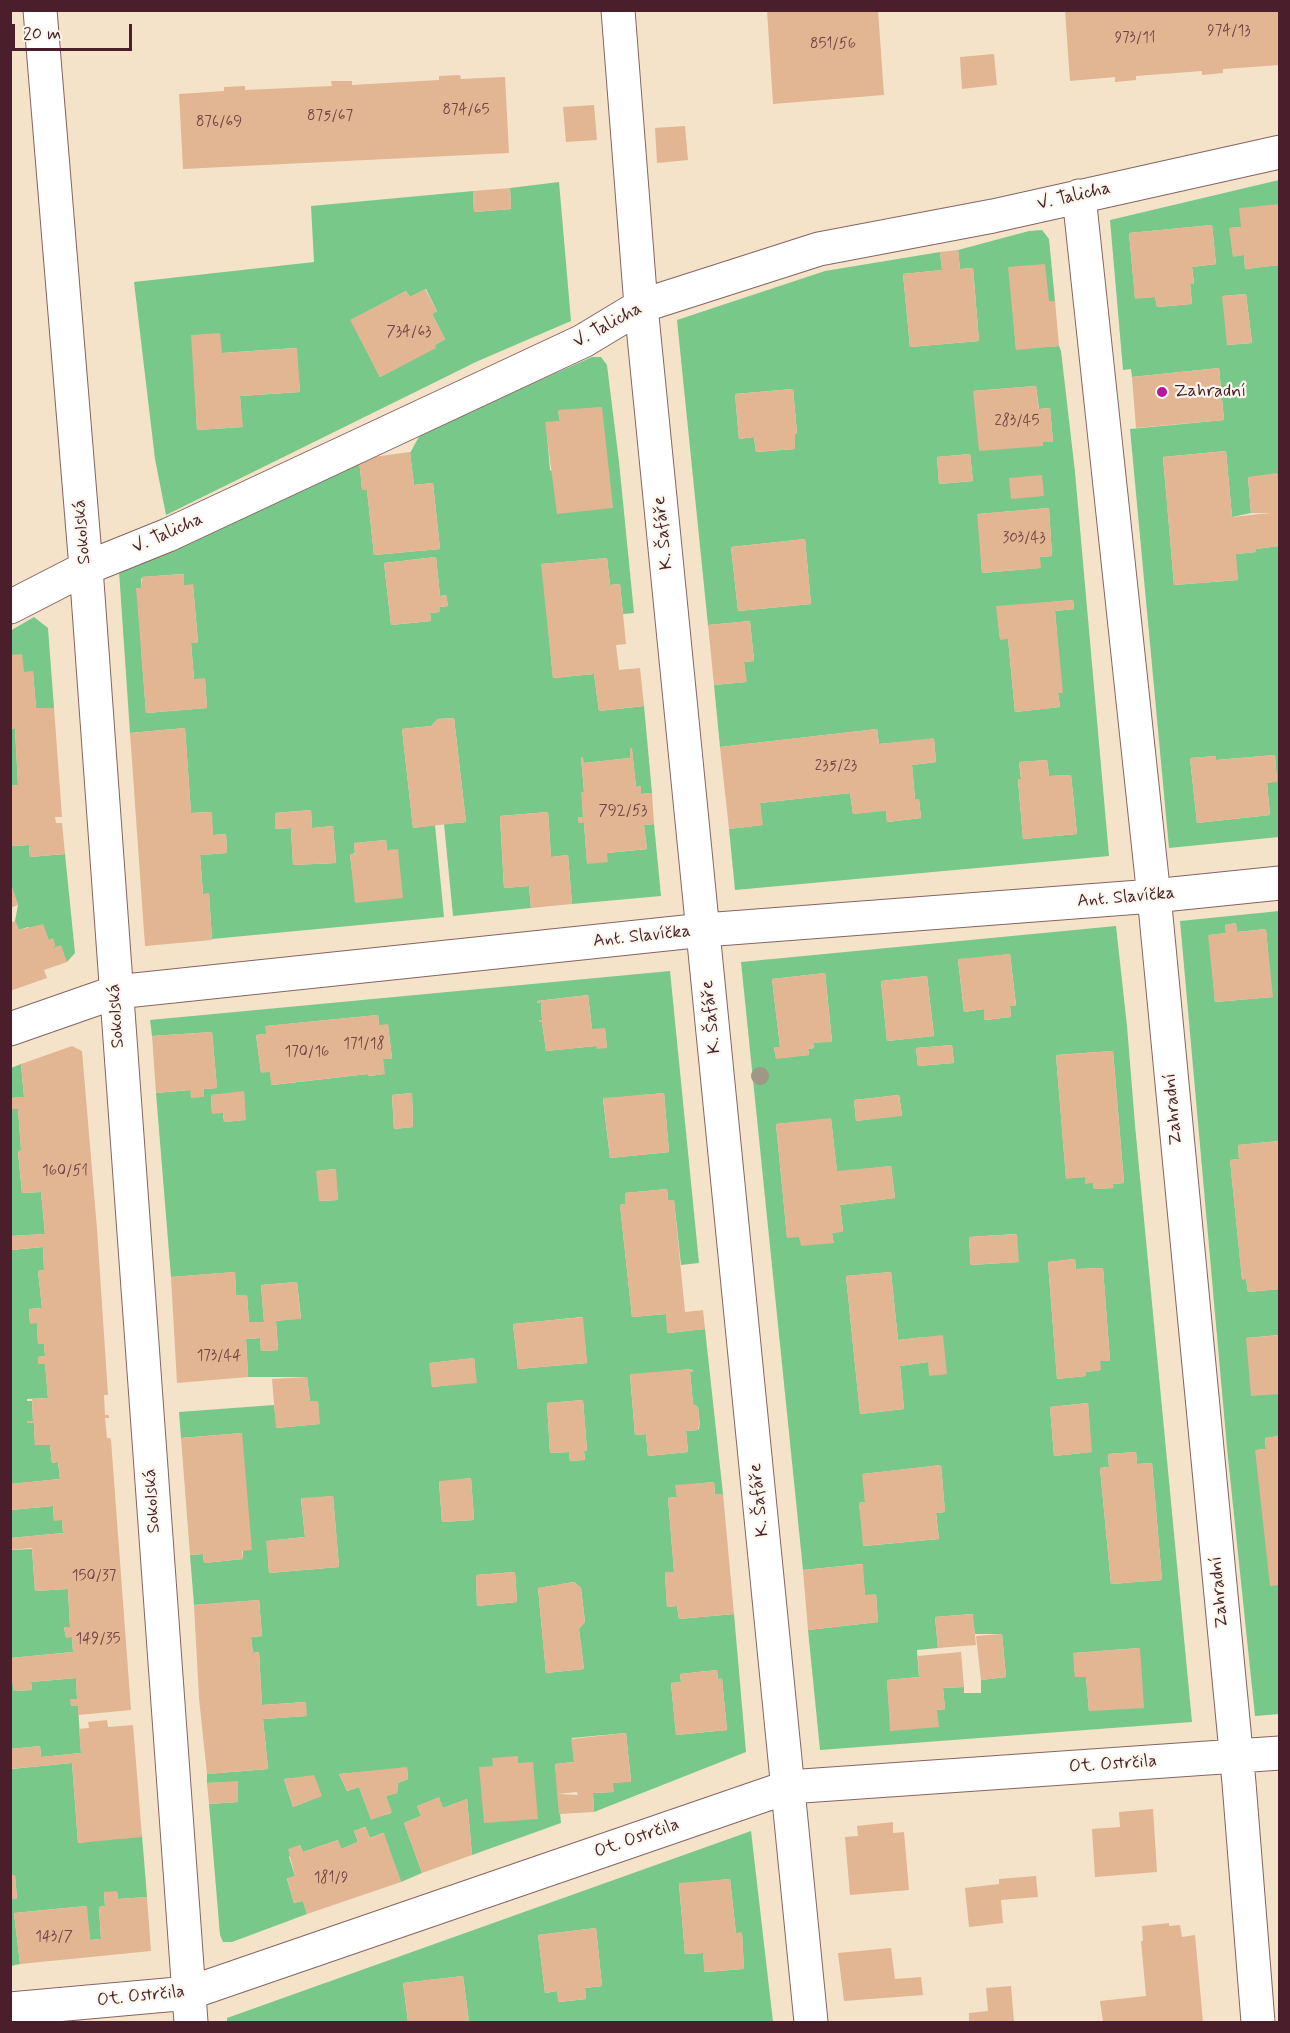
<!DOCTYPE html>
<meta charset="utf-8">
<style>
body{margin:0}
#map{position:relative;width:1290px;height:2033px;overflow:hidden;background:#f4e3c9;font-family:Mynerve,sans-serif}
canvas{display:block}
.frame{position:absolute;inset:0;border:12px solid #4a1f2b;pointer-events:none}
.scale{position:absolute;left:12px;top:24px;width:120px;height:27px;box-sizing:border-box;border:3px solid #4a1f2b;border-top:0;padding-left:8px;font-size:18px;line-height:21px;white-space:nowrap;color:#4a1f2b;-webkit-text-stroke:4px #fbf7ec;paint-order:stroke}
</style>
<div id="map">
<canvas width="1290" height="2033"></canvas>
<div class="frame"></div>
<div class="scale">20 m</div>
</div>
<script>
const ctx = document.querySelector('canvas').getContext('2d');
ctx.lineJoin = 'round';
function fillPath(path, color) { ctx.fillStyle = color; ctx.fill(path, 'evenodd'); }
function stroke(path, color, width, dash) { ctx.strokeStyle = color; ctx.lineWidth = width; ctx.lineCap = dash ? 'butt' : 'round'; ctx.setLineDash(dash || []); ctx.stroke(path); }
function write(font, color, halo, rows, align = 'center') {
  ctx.font = font + ' Mynerve,sans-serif'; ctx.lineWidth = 4.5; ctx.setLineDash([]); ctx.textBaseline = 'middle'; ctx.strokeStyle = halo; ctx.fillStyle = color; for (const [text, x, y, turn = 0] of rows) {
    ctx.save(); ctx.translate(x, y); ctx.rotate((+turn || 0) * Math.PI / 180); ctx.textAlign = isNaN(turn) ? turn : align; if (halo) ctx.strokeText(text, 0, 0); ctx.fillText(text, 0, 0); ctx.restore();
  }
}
fillPath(new Path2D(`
 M1279,180V204L1241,227L1230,228L1233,256L1244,255L1245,269L1279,265V492L1248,477L1251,513L1232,517L1226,451L1163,457L1174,585L1238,580L1235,554L1256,552V549L1279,546V837L1169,848L1130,429L1224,420L1219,368L1132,377L1131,369L1123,370L1110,220ZM1212,225L1216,264L1192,267L1194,283L1190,284L1192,304L1157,307L1155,297L1135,298L1129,233ZM1246,294L1252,343L1228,345L1223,296ZM1275,755L1277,781L1267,783L1270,815L1197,823L1190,758L1216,756V760Z
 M559,182L571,321L478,361L166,515L155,459L134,282L314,262L311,206L473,191L474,212L511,209L510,188ZM426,289L437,311L432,314L445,339L435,345V348L380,377L351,320L406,291L410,297ZM192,335L222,353L296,348L300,392L240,396L242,427L197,430Z
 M1042,230L1049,239L1055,301H1049L1009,267L1016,349L1059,346L1061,351L1075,472L1109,856L735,890L729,829L762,825L760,803L850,793L853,814L886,810L887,822L921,818L919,799H915L912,765L936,762L934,739L879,744L877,729L720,747L714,685L746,682L744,662L754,661L750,621L708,625L677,320L825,271L940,252L942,270L903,274L910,347L979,341L973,268L960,269L958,250L1029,231ZM1036,386L1039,409L1050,408L1053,442H1043L973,391ZM793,389L797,433L795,434V449L756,452L754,437L739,439L735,394ZM970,454L973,481L939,484L937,457ZM1049,508L1052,556L1040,557V568L982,573L978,514ZM805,539L811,604L738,611L731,547ZM1073,600L1074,609L1055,611L1062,693H1058L1060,707L1015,712L1008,639H1000L997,607ZM1047,760L1049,776L1071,775L1077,834L1023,839L1018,780L1021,779L1019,762Z
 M592,357H601L607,365L619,462L634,613L623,614L620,584L610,585L607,558L542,564L553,678L594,674L599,711L644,706L652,793L641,794V786L636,787L632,751L630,752V758L584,763L581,757L584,792H582L583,817H578L579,823H584L587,863L607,853L647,849L644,825L654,824L661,896L572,904L568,855L551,857L548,812L500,816L504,888L529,886L531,908L453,916L444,824L466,822L454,718L438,719L431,726L402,729L413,828L435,825L444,917L212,939L209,894H203L200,855L227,853L226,834L213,835L211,812L191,813L185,728L130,733L119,571L359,459L362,489L367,490L374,555L440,549L433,483L414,485L410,453L421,433ZM558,411L613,508L550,470L546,423L560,421ZM436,557L440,596L446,595L448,606L440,607V612L430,613L431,621L391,625L384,563ZM183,574L184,585H193L198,642L191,643L194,679H205L207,708L146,713L141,647V580L142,577ZM311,810L312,828L333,826L336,863L293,865L291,828L275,829V813ZM386,840L387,850L356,902L350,855L355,853L354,843Z
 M34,617L48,628L54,708H36L33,672H24L11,655L10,631Z
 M15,728L18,785L11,786V729Z
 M10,824L13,846L29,845L30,857L65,854L75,953L67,962L52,948L55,945L53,939L49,940L28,927L19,930L15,921L18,905L11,885Z
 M1279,911V1143V1141L1238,1145L1239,1159L1230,1160L1242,1279H1246L1248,1292L1279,1289V1335L1246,1338L1279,1394V1436L1265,1438L1266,1449L1256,1450L1279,1585V1714L1255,1716L1227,1448L1180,921ZM1236,923L1237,932L1266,929L1272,997L1215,1002L1209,935L1226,933L1225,925Z
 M1116,926L1127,1026L1135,1125L1192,1722L820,1750L808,1630L878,1622L876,1595H865L862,1564L803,1570L741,962ZM1010,954L1016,1005L1010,1006L1011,1017L985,1020L984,1009L964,1012L958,960ZM825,973L832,1041L813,1043L814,1048L808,1049L809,1055L776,1058L774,1048L780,1047L772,979ZM927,976L934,1036L887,1041L881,981ZM952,1045L954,1063L918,1066L916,1048ZM1113,1051L1124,1183L1113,1184V1188L1094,1189L1093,1183H1085V1177L1066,1178L1056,1055ZM899,1095L902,1115L856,1121L854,1100ZM831,1119L837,1172L891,1166L895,1198L840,1205L843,1231L832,1233L833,1242L799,1237H787L776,1124ZM1016,1234L1018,1262L971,1265L969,1237ZM1075,1259L1076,1269L1103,1268L1110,1361H1100V1370L1086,1372L1085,1376L1057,1379L1048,1262ZM891,1272L898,1340L925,1337L930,1376L928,1362L900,1366L904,1409L860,1414L846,1276ZM1088,1403L1091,1452L1054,1456L1050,1407ZM1136,1452L1137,1464L1152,1463L1162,1580L1111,1584L1100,1468L1109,1467L1108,1454ZM941,1465L945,1512L936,1513L939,1539L864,1546L859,1503L865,1502L863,1474ZM972,1614L975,1634H1002L1006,1677L981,1680V1693H964V1687L943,1688L945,1709L937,1710L891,1731L887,1680L919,1677L917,1650L938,1648L935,1617ZM1139,1648L1089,1711L1086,1677H1075L1074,1653Z
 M670,971L699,1263L681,1265L674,1200H668L667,1189L625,1193V1204L620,1205L632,1317L666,1314L668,1333L705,1329L723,1494H715L714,1482L676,1486L677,1497L668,1498L674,1572L665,1573L667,1607L677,1606L679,1619L734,1614L746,1752L594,1812L593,1793L613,1792V1783L631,1781L626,1733L572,1738L574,1762L555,1764L561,1823L472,1855L467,1799L443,1808L439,1798L417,1806L421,1816L404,1823L422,1873L401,1882L383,1833L370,1838L365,1827L354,1831L358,1842L341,1849L338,1840L303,1852L300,1845L289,1857L295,1876L287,1879L294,1903L303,1901L307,1914L232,1942H223L220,1935L209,1804L238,1802V1782L207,1783V1774L268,1769L263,1719L306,1716V1702L262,1705L259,1652L253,1653L251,1637L262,1636L259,1600L194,1605L190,1555L203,1554L204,1563L243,1559L242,1433L181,1438L179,1412L274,1405L277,1428L319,1424L318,1401H310L307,1377H248L246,1339L260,1338L261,1351L278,1350L276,1321L301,1318L297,1282L261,1285L264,1322H249L247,1295H236L235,1272L171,1277L156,1093L190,1090L204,1097V1089L217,1088L212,1032L152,1036L150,1020ZM588,995L592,1029H605L607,1048L596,1046L546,1051L542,1022H539V1020H542L541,1002L537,1003V1001ZM378,1015L379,1025H388L392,1058L383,1059L384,1074L369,1076L368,1074L272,1085L270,1072H261L256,1035L266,1034V1026ZM244,1092L245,1120L224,1122L223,1113H212L211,1095ZM412,1093L413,1127L394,1129L392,1095ZM664,1093L669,1152L610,1158L603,1099ZM335,1169L338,1200L320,1201L317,1171ZM582,1317L587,1363L518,1369L513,1324ZM474,1358L476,1382L432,1387L430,1363ZM692,1369L693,1372H690L693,1404L698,1407L700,1426L698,1430L686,1431L688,1452L648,1456L646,1434L635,1435L630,1375ZM583,1400L587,1450L584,1451L585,1460L570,1461L569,1452L550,1453L547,1403ZM471,1478L474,1520L442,1522L439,1482ZM333,1496L339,1567L269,1573L267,1541L305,1537L301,1499ZM515,1572L517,1602L477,1606L476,1575ZM574,1582L581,1588L585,1622L579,1629L584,1669L546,1673L538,1588ZM717,1670L718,1679H722L727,1730L676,1735L671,1683L681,1682L680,1674ZM407,1768L408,1779L398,1783L397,1793L386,1796L391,1813L371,1819L359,1787L347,1791L339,1774ZM314,1776L321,1796L293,1807L284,1779Z
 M21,1064L24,1097L11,1098V1068Z
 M11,1109H18L21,1150L18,1152L22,1193L41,1192L45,1234L11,1236Z
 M43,1247L44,1270L38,1271L42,1308L29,1309L30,1323H37L38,1344H44L45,1356L38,1357V1364H45L48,1398L27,1399V1401H32L33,1421L27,1422L28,1423H34L35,1445H50L52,1463L58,1462L60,1479L11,1484V1250Z
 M53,1506L54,1520H62L63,1533L11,1538V1510Z
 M32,1549L35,1591L68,1589L70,1627L64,1628L66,1637H72L73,1652L11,1658V1550Z
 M11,1672L14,1691L32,1690L31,1682L76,1678L77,1699H71V1706H78L81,1753L41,1757L40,1746L11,1749Z
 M72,1763L78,1843L142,1835L147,1897L118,1899L117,1892L104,1893L105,1906L99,1907L101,1939L90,1940L86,1906L14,1913L20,1964L11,1966V1899L17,1898L15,1875H11V1769Z
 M751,1831L773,2022H469L463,1976L403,1983L408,2022H227V2018ZM730,1879L736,1933H742L744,1969L705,1972L703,1953L685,1954L679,1884ZM596,1928L602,1986L585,1988L586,1999L559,2002L557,1991L545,1993L538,1935Z`), '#78c889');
fillPath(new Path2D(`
 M767,10H878L884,95L773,104Z
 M1065,10H1280V65L1223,69V73L1213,74L1202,75V71L1136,76V80L1115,82V77L1070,81Z
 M994,54L997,85L962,89L960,57Z
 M460,75L461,79L505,77L509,153L183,169L179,94L224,91V87L245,86V90L332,86L331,81H352V85L439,80V76Z
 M594,105L597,140L566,142L563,107Z
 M685,126L688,160L657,163L655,128Z
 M510,188L511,209L474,212L473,191Z
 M1280,204V265L1245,269L1244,255L1233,257L1229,228L1241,227L1239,208Z
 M1212,225L1216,264L1192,267L1194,284H1190L1192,304L1157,307L1155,297L1135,299L1129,233Z
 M958,250L960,269L973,268L979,341L910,347L903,274L942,270L940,252Z
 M1045,264L1049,301H1055L1059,346L1016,350L1008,267Z
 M425,289L437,311L432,314L445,339L435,345L436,348L380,377L350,320L406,291L410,297Z
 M1246,294L1252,343L1227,345L1222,296Z
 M220,333L222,353L297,348L300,392L240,396L243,427L197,430L191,335Z
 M1219,368L1224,420L1136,428L1132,377Z
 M1036,386L1039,409L1050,408L1053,442H1043V446L979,451L973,391Z
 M793,389L797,433L795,434V449L756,452L754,437L739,439L735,394Z
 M602,407L613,508L557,514L545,422L560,421L558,410Z
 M1226,451L1232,517L1271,513H1251L1248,477L1277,473L1280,492V546L1256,549V552L1236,554L1238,580L1174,585L1163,457Z
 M410,452L414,485L433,483L440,549L374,555L367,490H362L359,459Z
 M970,454L973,481L939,484L937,457Z
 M1042,475L1044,496L1011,499L1009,478Z
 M1049,508L1052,556L1040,557L1041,568L982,573L977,514Z
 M805,539L811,604L738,611L731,547Z
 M436,557L440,596L446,595L448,606L440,607V612L430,613L431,621L391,625L384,563Z
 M607,558L610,585L620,584L626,644L616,645L619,670L640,668L644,706L599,711L594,674L553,678L541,564Z
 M184,574V585L193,584L198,643H191L194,679L205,678L207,708L146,713L136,588H141L142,577Z
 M1073,600L1074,609L1055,611L1063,693H1058L1060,707L1015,712L1008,639L1000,640L996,606Z
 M750,621L754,661L744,662L747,682L714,685L708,625Z
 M22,654L24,672L33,671L36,708H54L62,817H55L56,823H62L65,854L30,857L29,845L12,846L10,786L18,785L15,728L10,729V655Z
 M454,718L466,822L413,828L402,729L431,726L438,719Z
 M185,728L191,813L212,812L213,835L226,834L227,853L200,855L203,894L209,893L212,940L145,946L130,733Z
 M877,729L879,744L934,738L936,762L912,765L915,799H919L921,818L887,822L886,811L853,814L850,793L760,803L763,825L729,829L720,747Z
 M630,748H632L636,787L641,786V794L652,793L654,824L644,825L647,849L607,853L608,862L587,864L584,823H579L578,817H583L581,792H584L581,757H583L584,763L630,758Z
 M1275,755L1277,782L1267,783L1270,815L1197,823L1190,758L1216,756V760Z
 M1047,760L1049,776L1071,775L1077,834L1023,839L1018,779H1021L1019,762Z
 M311,810L312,828L333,826L336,863L293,865L291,828L275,829V813Z
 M548,812L551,857L568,855L572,904L531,908L529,886L504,888L500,816Z
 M386,840L387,850L398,849L403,898L355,903L350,854H355L354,843Z
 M11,885L18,905L10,908V886Z
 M15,921L19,930L43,924L49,940L53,938L55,945L52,948L61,945L67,962L44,970L47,978L10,991V923Z
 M1236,923L1237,932L1266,929L1273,997L1215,1002L1208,935L1226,933L1225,925Z
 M1010,954L1016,1006H1010L1011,1017L984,1020V1009L964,1012L958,959Z
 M825,973L832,1042L813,1043L814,1048L808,1049L809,1055L776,1059L774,1047H780L772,979Z
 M927,976L934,1036L887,1041L881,981Z
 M588,995L592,1029L605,1028L607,1048L597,1049L596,1046L546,1051L542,1022H539V1020H542L541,1002L537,1003V1001Z
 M378,1015L379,1025L388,1024L392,1059H383L385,1074L368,1076V1074L271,1085L270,1072L261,1073L256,1035L266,1034L265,1026Z
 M212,1032L217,1088L204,1089V1097L191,1098L190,1090L156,1093L152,1036Z
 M952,1045L954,1063L918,1066L916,1048Z
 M72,1046L82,1051L97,1229L108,1395H104L105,1415H109V1418H105L107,1438H110L111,1440L131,1710L78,1715V1706H71L70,1699H77L76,1678L31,1682L32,1690L14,1691L10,1672V1658L73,1652L72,1637L66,1638L64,1627H70L68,1589L35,1591L32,1548L10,1550V1538L63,1533L62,1520L54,1521L53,1506L10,1510V1484L60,1479L58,1462L52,1463L50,1445H35L34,1423H28L27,1421H33L32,1399L48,1398L45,1364H38V1357L45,1356L44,1344H38L37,1323L30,1324L29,1309L42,1308L38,1271L44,1270L43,1247L10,1250V1236L45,1234L41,1192L22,1193L18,1151L21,1150L18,1109H10V1098L24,1097L21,1064Z
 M1113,1051L1124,1183L1113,1184L1114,1188L1094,1189L1093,1183L1085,1184V1177L1066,1179L1056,1055Z
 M244,1091L246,1120L224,1122L223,1113L212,1114L211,1095Z
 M412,1093L413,1127L394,1129L392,1095Z
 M664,1093L669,1152L610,1158L603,1098Z
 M899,1095L902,1116L856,1121L854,1100Z
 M831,1118L837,1171L891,1166L895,1198L840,1205L843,1232L832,1233L834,1243L801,1246L799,1237L787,1238L776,1124Z
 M1279,1141L1280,1289L1248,1292L1246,1279L1242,1280L1230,1160L1239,1159L1238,1145Z
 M336,1169L338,1200L319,1201L316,1171Z
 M667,1189L668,1200H674L685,1312L703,1310L705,1329L667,1333L666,1314L632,1317L620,1205L625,1204V1193Z
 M1017,1234L1019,1262L970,1265L969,1237Z
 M1075,1259L1076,1269L1103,1268L1110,1361H1100L1101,1370L1086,1372V1376L1057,1379L1048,1262Z
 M235,1272L236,1295H247L249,1322H264L261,1285L297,1282L301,1319L276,1321L278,1350L261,1351L260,1338L246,1339L248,1377L177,1383L171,1277Z
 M891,1272L898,1340L943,1335L947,1374L929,1376L928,1362L900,1366L904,1409L860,1414L846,1276Z
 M583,1317L587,1363L518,1369L513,1324Z
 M1280,1335V1394L1251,1396L1246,1338Z
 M474,1358L477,1383L432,1387L429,1363Z
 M692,1369L693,1372H690L693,1404L698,1407L700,1427H698V1430L686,1431L688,1452L648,1456L646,1434L635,1435L630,1374Z
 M307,1377L310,1401H318L320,1424L276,1428L272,1379Z
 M583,1400L587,1450L584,1451L585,1460L570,1461L569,1452L550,1453L547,1403Z
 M1088,1403L1092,1452L1054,1456L1050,1407Z
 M242,1433L252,1550L242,1551L243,1559L204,1563L203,1554L190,1555L181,1438Z
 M1280,1436V1585L1270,1586L1255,1450L1266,1449L1265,1438Z
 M1136,1452L1137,1464L1152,1463L1162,1580L1111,1584L1100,1468L1109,1467L1108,1454Z
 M941,1465L945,1512L936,1513L939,1539L863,1546L859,1503L865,1502L862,1474Z
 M471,1478L474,1520L442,1522L439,1481Z
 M714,1482L715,1494H723L734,1614L679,1619L677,1606L667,1607L665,1572H674L668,1498L677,1497L675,1485Z
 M333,1496L339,1567L269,1573L266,1541L305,1537L301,1498Z
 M863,1564L865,1595L876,1594L878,1622L808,1630L803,1570Z
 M515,1572L517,1602L477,1606L476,1575Z
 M574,1582L581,1588L585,1622L579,1629L584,1669L546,1673L538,1588Z
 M259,1600L262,1636L251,1637L253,1653L259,1652L262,1705L306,1702L307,1716L263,1719L268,1769L207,1774L199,1698L194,1605Z
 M973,1614L976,1645L938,1648L935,1617Z
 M1002,1634L1006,1677L981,1680L976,1636Z
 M1140,1648L1144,1708L1089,1711L1086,1677H1075L1073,1653Z
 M961,1652L964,1687L943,1688L945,1709L937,1710L939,1727L890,1731L887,1680L919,1677L918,1656Z
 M717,1670L718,1679L722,1678L727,1730L676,1735L671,1683L681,1682L680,1674Z
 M107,1720L108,1727L133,1725L142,1837L78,1843L72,1763L10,1769V1749L40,1746L41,1757L81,1753L79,1729L89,1728L88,1722Z
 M626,1733L631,1782L613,1783L614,1792L593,1793L594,1812L559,1814L557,1794L578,1795L577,1792L557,1794L555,1764L574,1762L571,1739Z
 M518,1756V1763L533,1762L538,1819L484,1823L479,1767L493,1766L492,1758Z
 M407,1767L408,1779L398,1783L397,1793L386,1796L392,1812L371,1820L359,1787L347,1791L339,1774Z
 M314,1775L322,1796L293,1807L284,1779Z
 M238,1781V1802L209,1804L207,1783Z
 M439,1797L443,1808L467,1799L472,1855L422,1873L404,1823L421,1816L417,1806Z
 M1153,1809L1157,1872L1095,1877L1092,1829L1120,1827L1119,1812Z
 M893,1822V1833L904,1832L909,1890L850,1895L845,1837L858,1836L857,1826Z
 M366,1827L370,1838L384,1833L401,1882L307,1914L303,1901L294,1903L287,1878L295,1876L288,1849L300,1845L303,1852L338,1840L341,1849L358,1842L354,1831Z
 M10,1875H15L17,1899H10Z
 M1036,1876L1038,1897L1001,1900L1003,1923L969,1927L965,1888L999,1884V1879Z
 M730,1879L736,1933L742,1932L744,1969L704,1972L703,1953L685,1954L679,1883Z
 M117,1891L118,1899L147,1897L151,1951L20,1964L14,1913L87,1906L90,1940L101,1939L99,1907L105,1906L104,1892Z
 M1169,1923V1926L1180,1925L1182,1937L1195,1935L1203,2022H1103L1100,2001L1146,1996L1141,1941H1143L1142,1926Z
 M596,1928L602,1986L585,1988L586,1999L558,2002L557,1991L545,1993L538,1935Z
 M891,1948L895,1979L921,1977L923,1995L844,2001L838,1953Z
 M463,1976L469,2022H408L403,1983Z
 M1011,1986L1014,2022H969V2013L988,2011L986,1988Z`), '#e2b593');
const minor = new Path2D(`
 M40,10L86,568L191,2022
 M618,10L641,306L811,2022
 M1079,196L1156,916L1239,1783L1258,2022
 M10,607L86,568L168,535L583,341L641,306L819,249L993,216L1280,152
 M10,1029L116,992L704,930L1153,896L1280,883
 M10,2009L189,1993L788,1787L1280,1753`);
stroke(minor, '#866462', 35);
stroke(minor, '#fff', 33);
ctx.fillStyle = '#9f9884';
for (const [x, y] of [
 [760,1076]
]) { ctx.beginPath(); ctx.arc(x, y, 9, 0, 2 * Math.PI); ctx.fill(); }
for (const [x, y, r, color] of [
 [1162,392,6,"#b5179e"]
]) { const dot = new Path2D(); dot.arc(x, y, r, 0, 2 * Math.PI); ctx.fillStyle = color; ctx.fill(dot); stroke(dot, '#fbf7ec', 2); }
write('15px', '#704445', null, [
 ["974/13",1229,32],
 ["973/11",1135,39],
 ["851/56",833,45],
 ["874/65",466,111],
 ["875/67",330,117],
 ["876/69",219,123],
 ["734/63",409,333],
 ["283/45",1017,422],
 ["303/43",1024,539],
 ["235/23",836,767],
 ["792/53",623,812],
 ["171/18",364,1045],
 ["170/16",307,1053],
 ["160/51",65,1172],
 ["173/44",219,1357],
 ["150/37",94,1577],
 ["149/35",98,1640],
 ["181/9",331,1879],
 ["143/7",54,1938]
]);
write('18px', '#4a1f2b', '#fbf7ec', [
 ["V. Talicha",1074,197,-13],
 ["V. Talicha",608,326,-29],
 ["Sokolská",83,532,-95],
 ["K. Šafáře",664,533,-96],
 ["V. Talicha",168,534,-24],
 ["Ant. Slavíčka",1126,898,-5],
 ["Ant. Slavíčka",642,937,-6],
 ["Sokolská",117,1016,-94],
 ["K. Šafáře",712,1017,-96],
 ["Zahradní",1174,1109,-95],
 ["K. Šafáře",760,1500,-96],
 ["Sokolská",153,1501,-94],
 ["Zahradní",1220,1592,-95],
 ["Ot. Ostrčila",1113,1765,-4],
 ["Ot. Ostrčila",637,1839,-19],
 ["Ot. Ostrčila",141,1997,-6]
]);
write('18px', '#4a1f2b', '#fbf7ec', [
 ["Zahradní",1174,392]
], 'left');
</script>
